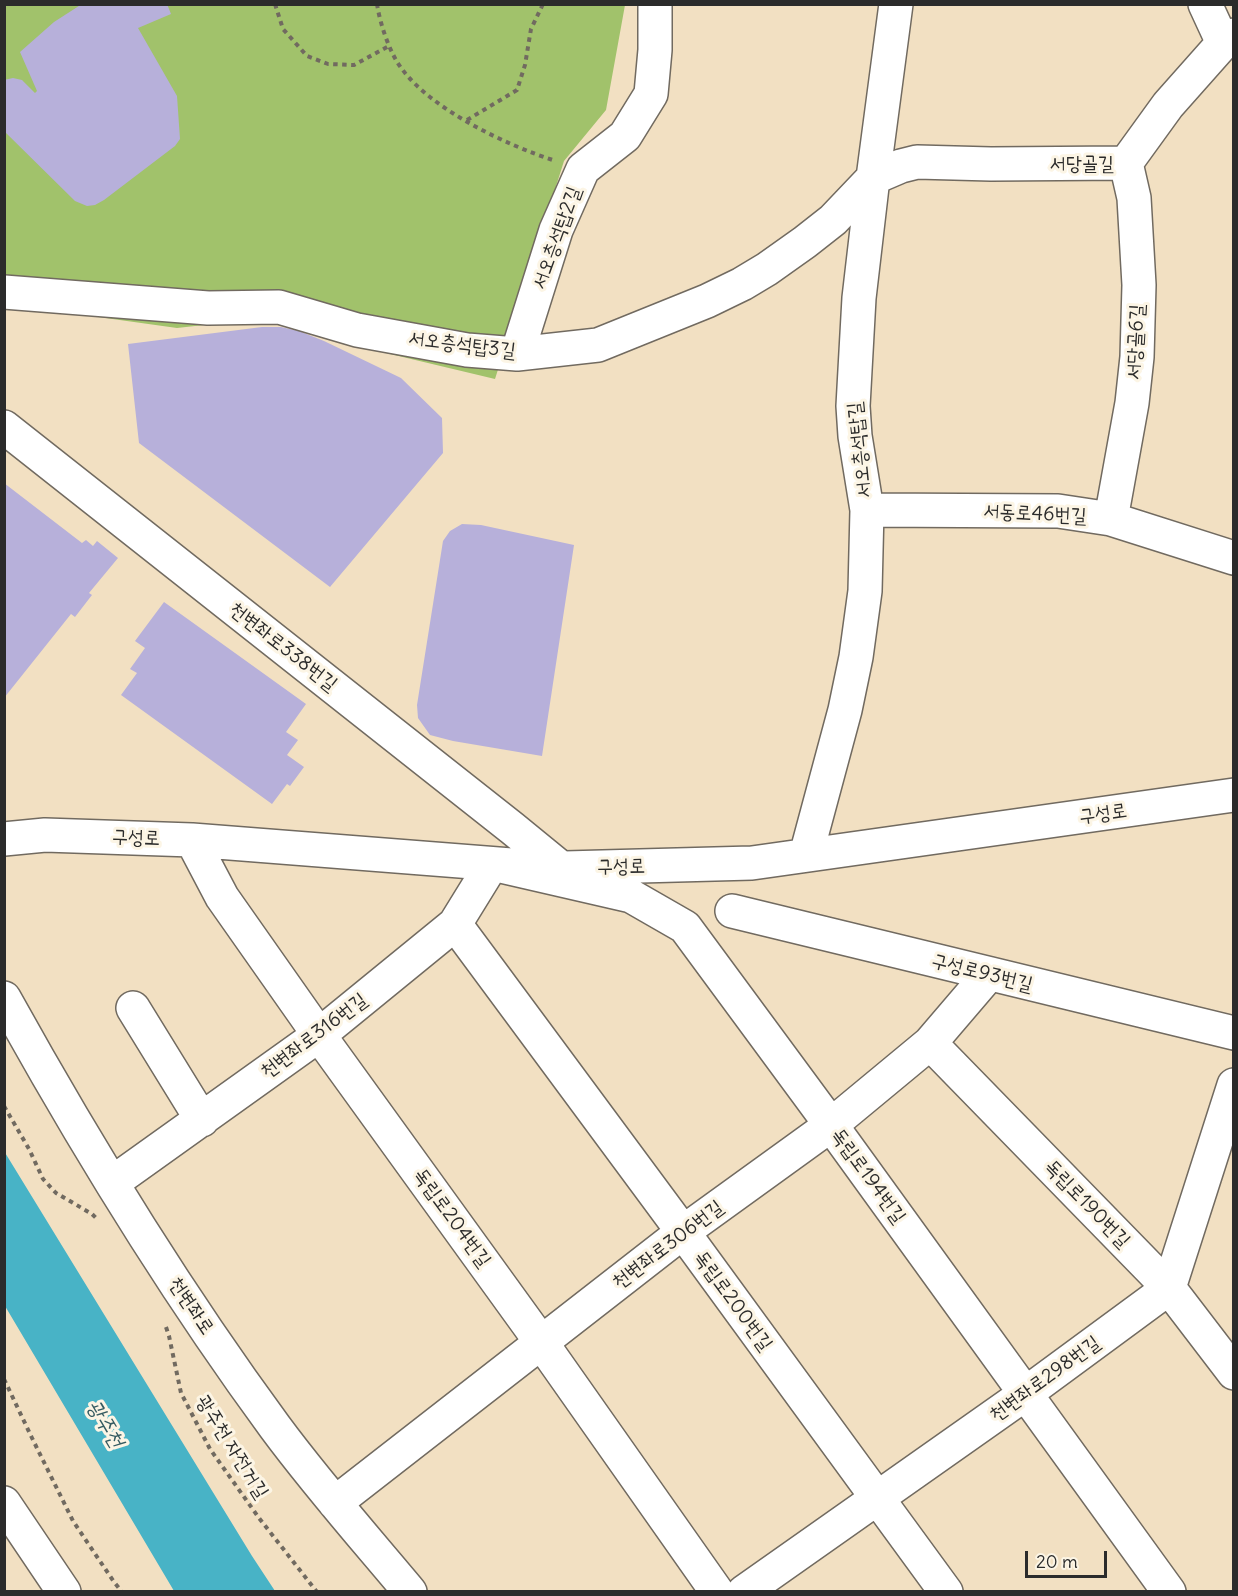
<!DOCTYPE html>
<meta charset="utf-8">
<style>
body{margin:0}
#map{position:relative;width:1238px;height:1596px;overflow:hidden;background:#f2e0c2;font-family:Delius,sans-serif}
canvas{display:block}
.frame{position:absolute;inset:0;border:6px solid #2b2b2b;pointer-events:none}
.scale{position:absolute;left:1025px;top:1551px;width:82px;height:27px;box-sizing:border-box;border:3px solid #2b2b2b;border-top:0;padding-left:8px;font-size:18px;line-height:21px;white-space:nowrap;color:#2b2b2b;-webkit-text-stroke:4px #fcf5e5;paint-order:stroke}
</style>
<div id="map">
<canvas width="1238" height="1596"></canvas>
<div class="frame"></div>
<div class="scale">20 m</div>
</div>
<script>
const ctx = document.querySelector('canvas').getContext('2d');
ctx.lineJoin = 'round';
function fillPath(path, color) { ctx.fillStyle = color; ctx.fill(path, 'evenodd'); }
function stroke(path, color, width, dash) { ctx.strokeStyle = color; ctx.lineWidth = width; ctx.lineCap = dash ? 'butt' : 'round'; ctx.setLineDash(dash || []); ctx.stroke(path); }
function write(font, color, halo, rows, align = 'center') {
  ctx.font = font + ' Delius,"Poor Story",sans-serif'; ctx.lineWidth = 6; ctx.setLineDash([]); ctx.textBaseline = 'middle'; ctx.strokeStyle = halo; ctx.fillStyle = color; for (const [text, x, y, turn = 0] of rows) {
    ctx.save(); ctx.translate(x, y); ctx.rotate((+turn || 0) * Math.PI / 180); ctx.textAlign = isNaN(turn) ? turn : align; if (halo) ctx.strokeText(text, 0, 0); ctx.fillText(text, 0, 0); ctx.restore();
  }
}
fillPath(new Path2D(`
 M5,5H625L606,110L564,161L495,379L365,348L328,332L258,319L177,328L5,304Z`), '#a1c26b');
fillPath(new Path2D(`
 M4,1151L252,1556L275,1591H174L5,1306Z`), '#48b3c6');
fillPath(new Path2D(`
 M82,4H167L171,14L138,28L177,96L180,139L175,146L104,200L95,205L87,206L75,201L4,131V80L13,78L22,80L35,93L37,91L20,52L54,22Z
 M262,327H281L299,331L324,341L401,378L442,418L443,453L330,587L139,443L128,344Z
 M4,483L82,543L86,540L93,546L97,541L118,558L89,593L92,595L75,617L71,614L4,698Z
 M462,524L481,525L574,545L542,756L453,741L430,735L418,718L417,705L443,541L450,531Z
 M164,602L306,704L286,732L298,740L287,755L304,767L290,786L287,784L272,804L121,695L137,673L130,669L145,648L135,641Z`), '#b7b0da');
const minor = new Path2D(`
 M1205,4L1223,43
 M4,292L208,308L279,307L357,330L467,350L517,354L598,345L707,301L742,284L767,269L805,242L833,220L873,178L901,166L917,162L991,164L1126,163L1168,105L1223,43L1234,35
 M517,354L556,230L583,169L625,136L651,94L655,50V4
 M4,427L512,828L561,868
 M867,510L1058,511L1111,519L1234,558
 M1111,519L1132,403L1137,357L1139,285L1134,198L1126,163
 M4,839L45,835L192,840L511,865
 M192,840L222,897L319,1035L541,1342L717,1592
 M806,855L845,710L856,657L865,591L867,510L855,436L853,406L859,298L873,178L896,4
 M565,868L752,863L1234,795
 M732,911L1234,1033
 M455,924L683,1232L946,1592
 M4,998C86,1146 175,1291 275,1427C317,1484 364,1537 410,1592
 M133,1008L202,1120
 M930,1043L1169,1288L1234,1373
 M112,1183L319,1035L455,924L492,864L631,896L685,927L831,1125L1169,1592
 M4,1503L64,1592
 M335,1503L683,1232L831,1125L930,1043L989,974
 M744,1592L1025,1394L1169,1288L1234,1085`);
stroke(minor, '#716a60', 36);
stroke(new Path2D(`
 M275,4L283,29L307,56L328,64L354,65L389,46
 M377,4C380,24 390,54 402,69C432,110 508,146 556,161
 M467,120L517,90L525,65L531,29L543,4
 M4,1106L29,1149L43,1179L56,1193L92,1214L96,1218
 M166,1327L169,1336L181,1393L210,1449L259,1518L317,1592
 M4,1379L32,1438L73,1521L114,1582L122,1592`), '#716a60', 4, [4.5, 4.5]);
stroke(minor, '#fff', 33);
write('20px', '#2b2b2b', '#fcf5e5', [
 ["서당골길",1082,164],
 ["서오층석탑2길",557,238,-70],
 ["서당골6길",1136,342,-87],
 ["서오층석탑3길",462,345,7],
 ["서오층석탑길",860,450,-96],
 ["서동로46번길",1035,514,3],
 ["천변좌로338번길",283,647,38],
 ["구성로",1103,814,-8],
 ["구성로",136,838,2],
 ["구성로",621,867,-1],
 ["구성로93번길",982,973,14],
 ["천변좌로316번길",314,1036,-37],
 ["독립로194번길",868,1176,54],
 ["독립로190번길",1087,1204,46],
 ["독립로204번길",452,1218,54],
 ["천변좌로306번길",668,1245,-37],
 ["독립로200번길",733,1301,54],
 ["천변좌로",191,1306,56],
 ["천변좌로298번길",1045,1379,-36],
 ["광주천 자전거길",232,1447,58]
]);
write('italic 21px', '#355b61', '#fcf5e5', [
 ["광주천",105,1424,59]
]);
</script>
